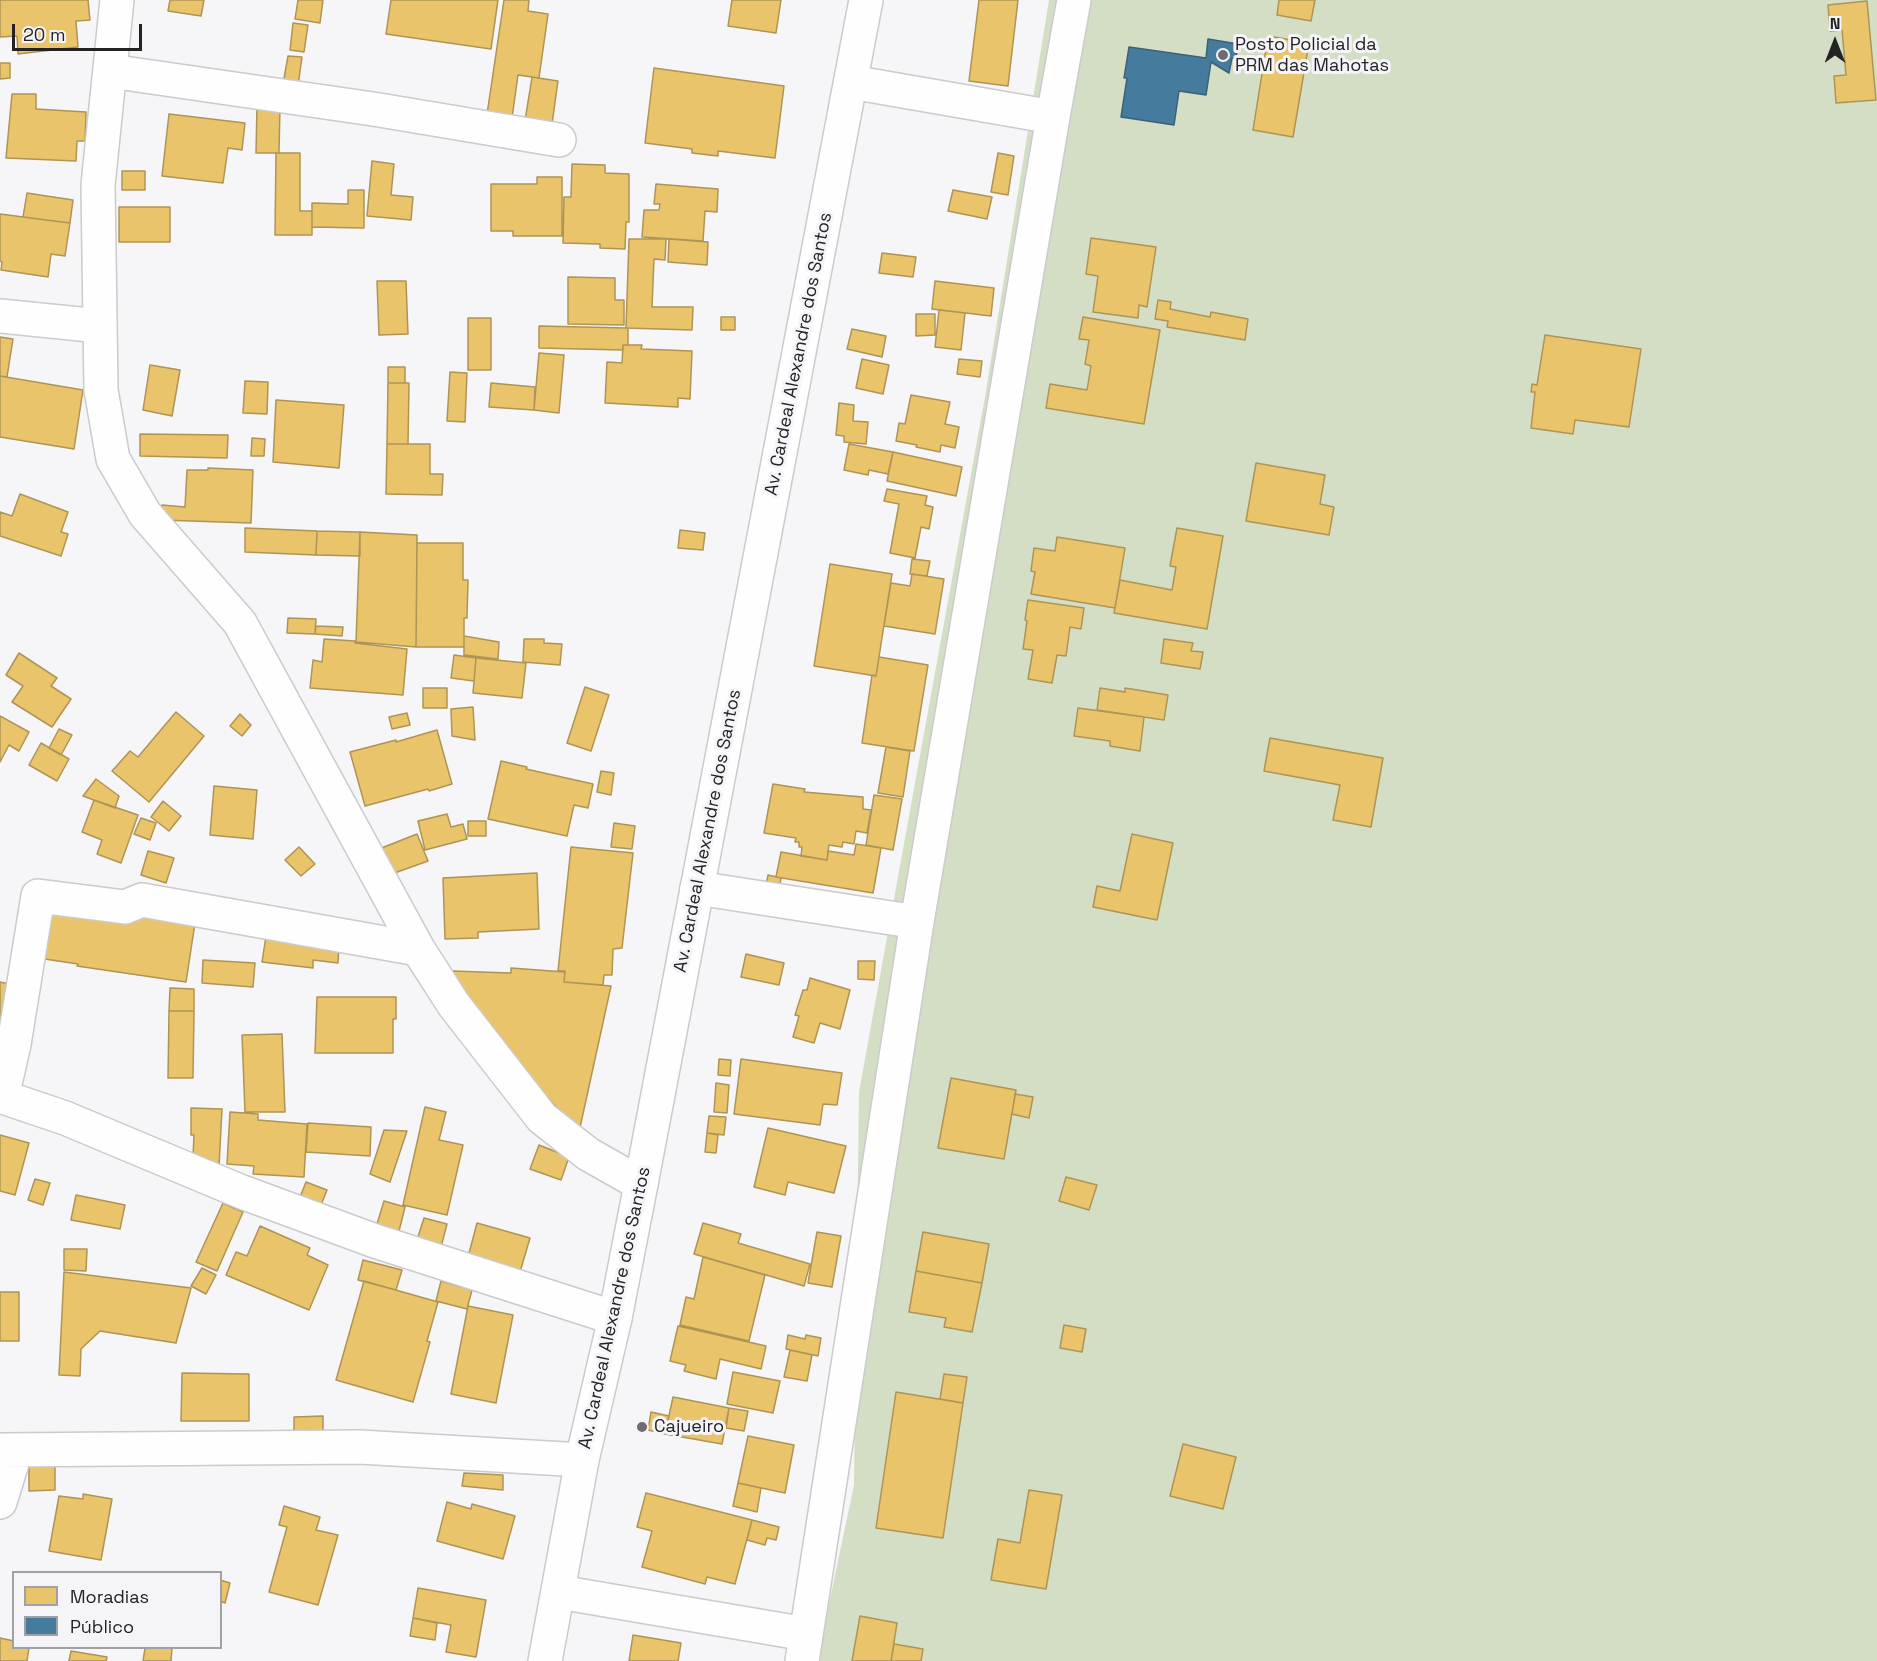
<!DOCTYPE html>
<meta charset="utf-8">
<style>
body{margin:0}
#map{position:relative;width:1877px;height:1661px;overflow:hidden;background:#f6f5f7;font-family:"Space Grotesk",sans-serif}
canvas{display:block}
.legend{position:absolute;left:12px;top:1571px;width:210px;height:78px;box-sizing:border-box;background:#f5f4f8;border:2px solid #a1a0a3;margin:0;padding:8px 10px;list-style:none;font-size:18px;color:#232324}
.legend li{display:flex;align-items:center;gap:12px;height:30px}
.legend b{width:30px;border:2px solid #a1a0a3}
.north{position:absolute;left:1805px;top:12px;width:60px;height:60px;-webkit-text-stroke:4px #f5f4f8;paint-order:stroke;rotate:0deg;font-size:16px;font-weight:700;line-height:24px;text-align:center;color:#232324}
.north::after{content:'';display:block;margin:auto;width:21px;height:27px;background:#232324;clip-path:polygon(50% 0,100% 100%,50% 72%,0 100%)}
.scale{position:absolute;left:12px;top:24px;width:130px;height:27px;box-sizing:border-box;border:3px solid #232324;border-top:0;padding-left:8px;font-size:18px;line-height:21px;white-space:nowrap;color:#232324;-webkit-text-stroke:4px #f5f4f8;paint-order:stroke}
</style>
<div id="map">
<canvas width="1877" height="1661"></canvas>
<ul class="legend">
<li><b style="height:16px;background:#e9c46a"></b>Moradias</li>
<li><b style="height:16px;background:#457b9d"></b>Público</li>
</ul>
<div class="north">N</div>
<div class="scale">20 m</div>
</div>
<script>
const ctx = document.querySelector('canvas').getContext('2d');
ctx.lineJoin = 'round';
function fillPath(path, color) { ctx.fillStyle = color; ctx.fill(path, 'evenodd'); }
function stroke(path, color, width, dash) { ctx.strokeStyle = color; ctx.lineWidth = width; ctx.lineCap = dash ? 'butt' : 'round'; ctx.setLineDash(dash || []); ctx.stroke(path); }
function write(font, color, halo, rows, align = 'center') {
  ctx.font = font + ' "Space Grotesk",sans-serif'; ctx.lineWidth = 6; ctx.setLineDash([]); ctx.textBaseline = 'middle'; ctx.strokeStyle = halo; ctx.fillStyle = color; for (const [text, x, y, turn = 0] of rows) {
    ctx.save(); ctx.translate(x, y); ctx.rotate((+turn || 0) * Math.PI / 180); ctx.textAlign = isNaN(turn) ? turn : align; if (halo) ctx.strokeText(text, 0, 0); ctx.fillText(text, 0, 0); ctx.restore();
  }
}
fillPath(new Path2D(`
 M1049,0H1877V1661H817L854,1485L859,1092L985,397Z`), '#d3dec5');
const homes = new Path2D(`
 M0,0H88L90,20L76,21L78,47L18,54L17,36L0,37Z
 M170,0H204L201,16L168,11Z
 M298,0H323L320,23L295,19Z
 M391,0H498L491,49L386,34Z
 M504,0H529L528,11L548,14L539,78L518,75L511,125L486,121Z
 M732,0H781L776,33L728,26Z
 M979,0H1018L1008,86L969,81Z
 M1279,0H1315L1311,21L1277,15Z
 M1867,1L1876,100L1836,103L1834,76L1846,75L1842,30L1830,31L1828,5Z
 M293,23L308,25L304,52L290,50Z
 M1268,36L1309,43L1293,137L1253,130Z
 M288,56L302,57L298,86L283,84Z
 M0,63H10V78L0,79Z
 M654,68L784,86L775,158L718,151V156L692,153V149L645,143Z
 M532,77L558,81L551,131L524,127Z
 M12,94H36V109L86,112L85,141H77L76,161L6,158Z
 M257,106H280L279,153H256Z
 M169,114L245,123L242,150L228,148L223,183L162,176Z
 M276,153H300V211H312V235H275Z
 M998,153L1014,156L1008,195L991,192Z
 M372,161L394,164L391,195L413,197L411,220L367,216Z
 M572,164L605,165V173L629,174V222H626L625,249L600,248V244L563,243L564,197H571Z
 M122,171H145V190H122Z
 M537,177H562V236H513V231H491V184H537Z
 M656,184L718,189L717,212L705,211L703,241L642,237L644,210H659L660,204H654Z
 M348,190H364V228L312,227V203L348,204Z
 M953,190L992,197L987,219L948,211Z
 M27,193L73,200L70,223L23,217Z
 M119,207H170V242H119Z
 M0,214L70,223L65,256L51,254L48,277L1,270L2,262L0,261Z
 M1091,238L1156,247L1147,307L1139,305L1138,318L1093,312L1098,276L1086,274Z
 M629,239H666L665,260L654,259L652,307H693L692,330L626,328Z
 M669,239L708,242L707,265L668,262Z
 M882,253L916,257L913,277L879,273Z
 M568,277L615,278V300H624V325L568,324Z
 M377,281H406L408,334L379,335Z
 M935,281L994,288L991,316L932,309Z
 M1158,300L1171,302L1170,309L1210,317L1211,312L1248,319L1245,340L1167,327L1168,321L1155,319Z
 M939,310L965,313L961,350L935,347Z
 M916,314H935V335L916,336Z
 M721,317H735V330H721Z
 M1083,317L1160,330L1144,424L1046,408L1050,384L1087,390L1091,366L1085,364L1089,340L1079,339Z
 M468,318H491V370H468Z
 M539,326L628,328V345H623V350L539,348Z
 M852,329L886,336L882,357L847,349Z
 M1545,335L1641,349L1629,427L1575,420L1573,434L1531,428L1535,392H1531L1532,384L1537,385Z
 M0,337L13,339L7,377L0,376Z
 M623,345H642L641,349L692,351L690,399L678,398V407L605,403L607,362L622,363Z
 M539,353L564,355L559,413L534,410Z
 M862,359L889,365L883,394L856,388Z
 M959,359L982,361L980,377L957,374Z
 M150,365L180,370L172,416L143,410Z
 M388,367H405V383H388Z
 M450,372L467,373L465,422L447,421Z
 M0,376L83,390L74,449L0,437Z
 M245,381L268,382L267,414L243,413Z
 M388,383H409L408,444H387Z
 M491,383L535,387L534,410L489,407Z
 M911,395L950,402L945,424L959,427L955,448L941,445L940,452L916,447L917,445L896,441L899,423L905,424Z
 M276,400L344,405L339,468L273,462Z
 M839,403L854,405L853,421L868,422L866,444L844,442V436L836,435Z
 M140,434L228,435L227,458L140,456Z
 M252,438L265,439L264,456H251Z
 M387,444H430V474H443L442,495L386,494Z
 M849,444L893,452L888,474L869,470L868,475L844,470Z
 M893,452L962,467L956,496L887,481Z
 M1256,463L1325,475L1320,504L1334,507L1329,535L1246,521Z
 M208,468L253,470L251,523L161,520L162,505L185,507L187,470H208Z
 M887,489L927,496L925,505L933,507L929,529L921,527L915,558L890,553L899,504L884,501Z
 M20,494L68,512L61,532L68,534L61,556L0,536V512L12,516Z
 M245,528L317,531L316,555L245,552Z
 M1177,528L1223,536L1207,629L1114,613L1120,580L1172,590L1176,567L1170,566Z
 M680,530L705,533L703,550L678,548Z
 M317,531L360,532V556L316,555Z
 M360,532L417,535L416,647L356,642Z
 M1057,537L1125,548L1115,608L1031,594L1035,572L1031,571L1034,548L1055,551Z
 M417,543H463V580H468L467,618H464V647H416Z
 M912,559L930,561L927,576L910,574Z
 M830,564L892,574L876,676L814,666Z
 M912,574L944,579L935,634L884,626L891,583L910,586Z
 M1028,600L1084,608L1081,629L1070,627L1066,656L1057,655L1052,683L1028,679L1033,650L1023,649L1027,621L1025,620Z
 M288,618L316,619L315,634L287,633Z
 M316,626L343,627L342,636L315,634Z
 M464,636L499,642L498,659L464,655Z
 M324,639L355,641V643L407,649L403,695L310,688L313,660L322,662Z
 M524,639H544V643L562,644L560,665L523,662Z
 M1164,639L1193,643L1191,651L1203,652L1200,669L1161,663Z
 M19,653L57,678L51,686L71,699L52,727L12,702L23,686L6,675Z
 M454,655L476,658L474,681L451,678Z
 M879,657L928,665L914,751L862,743L872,675L876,676Z
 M476,658L526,663L522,698L473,693Z
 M585,687L609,695L591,751L567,743Z
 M423,688H447V708H423Z
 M1100,688L1125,692V688L1168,695L1164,720L1097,710Z
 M473,707L475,740L452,736L451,709Z
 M1078,708L1144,717L1140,751L1110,746V741L1074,736Z
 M176,712L204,736L149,802L112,771L130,751L138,757Z
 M407,713L410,725L392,729L389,717Z
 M240,714L251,725L242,736L230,726Z
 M0,716L29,732L19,751L9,745L0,762Z
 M59,729L72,735L61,755L49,748Z
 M437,730L452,784L429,791L428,789L365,806L350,752L396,740V742Z
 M1270,738L1383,758L1371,827L1333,820L1340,785L1264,771Z
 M41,743L69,759L57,781L29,765Z
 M886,747L910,751L903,797L878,793Z
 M501,761L527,767L526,769L593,784L588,808L574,805L567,836L488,819Z
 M601,771L614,773L611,795L597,792Z
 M96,779L119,796L115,808L83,796Z
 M773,784L805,789L804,792L863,797V809L871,810L867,833L856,831L854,844L843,842L842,847L829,845L827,860L801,856L802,847H799V842H795L796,838L764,833Z
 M214,786L257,790L253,839L210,835Z
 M874,795L902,799L893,850L866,845Z
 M94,800L138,815L121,863L97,854L102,840L82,832Z
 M163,801L181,816L169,831L151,817Z
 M447,814L451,827L463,824L467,839L425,850L418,821Z
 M141,818L156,823L150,840L134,834Z
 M468,821H486V836H468Z
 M614,823L635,826L632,849L611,847Z
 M417,834L428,861L389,875L379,849Z
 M1132,834L1173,843L1157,920L1093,907L1097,886L1120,891Z
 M856,844L881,848L873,893L776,877L781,852L827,860L828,851L854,855Z
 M299,847L315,864L301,876L285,860Z
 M571,847L633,853L622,948L613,949L612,975H604L603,985L564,982L565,971H558Z
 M148,851L174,858L166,883L141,875Z
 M537,873L539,929L478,932V938L445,939L443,878Z
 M768,875L781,878L778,894L765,892Z
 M46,900L195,923L186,982L77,966L78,964L38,958Z
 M266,936L339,945L338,963L313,960V968L262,962Z
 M746,954L784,963L779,985L741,977Z
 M203,960L255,963L253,987L202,983Z
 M858,961H875L874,980L858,979Z
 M511,968L565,972L564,982L611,986L579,1132L491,1036L452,971L511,973Z
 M810,978L850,990L840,1029L820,1023L814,1043L793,1037L799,1016L795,1015L803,990H807Z
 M0,982L9,984L3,1003L15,1007L10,1021L0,1018Z
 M170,988L194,989V1011H169Z
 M317,997H396V1019H393V1053H315Z
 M169,1011H194L193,1078H168Z
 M282,1034L285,1112H245L242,1035Z
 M719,1059L731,1060L730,1076L718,1075Z
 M741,1059L842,1073L837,1105L823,1104L820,1125L734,1114Z
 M951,1078L1016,1090L1004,1159L938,1148Z
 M716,1083L729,1085L727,1113L714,1112Z
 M1015,1094L1033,1097L1029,1118L1012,1114Z
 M425,1107L446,1112L439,1140L463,1145L447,1215L403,1205Z
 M191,1108L222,1109L219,1166L193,1157L194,1135H191Z
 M230,1112L258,1114V1120L307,1124L304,1177L253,1174L254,1166L227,1164Z
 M709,1116L726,1117L724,1135L707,1133Z
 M308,1123L371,1127L370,1156L306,1152Z
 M768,1128L846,1146L834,1193L788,1182L785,1195L754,1187Z
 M384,1130L407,1131L390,1182L370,1174Z
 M707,1133L718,1135L716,1153L705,1152Z
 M0,1135L29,1143L15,1195L0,1191Z
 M539,1145L569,1157L561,1180L530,1169Z
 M1066,1177L1097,1185L1089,1210L1059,1201Z
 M35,1179L50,1183L43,1205L28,1200Z
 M306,1182L327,1190L321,1205L300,1197Z
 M76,1195L125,1205L120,1229L71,1220Z
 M384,1201L405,1207L398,1235L377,1224Z
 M223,1203L243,1212L217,1271L196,1262Z
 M424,1218L447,1224L441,1247L417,1240Z
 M477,1223L530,1238L520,1272L468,1257Z
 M703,1223L741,1234L738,1243L810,1264L804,1286L694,1254Z
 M260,1226L310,1248L307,1255L328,1265L309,1310L226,1275L236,1252L247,1256Z
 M817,1232L841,1236L832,1287L808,1283Z
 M923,1232L989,1244L982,1283L916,1271Z
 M64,1249H87L86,1271L64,1270Z
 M703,1257L765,1275L749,1341L680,1325L686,1297L694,1299Z
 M363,1260L402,1270L396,1290L358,1280Z
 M202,1268L216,1275L206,1294L191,1286Z
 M916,1271L982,1283L972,1332L944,1327L946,1318L909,1312Z
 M64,1272L191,1288L176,1343L100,1331L81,1349L80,1376L59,1375Z
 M364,1281L438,1302L427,1341L430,1342L413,1402L336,1380Z
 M441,1281L472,1290L467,1309L436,1301Z
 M0,1292H19V1341H0Z
 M468,1306L513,1315L496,1403L451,1394Z
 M1064,1325L1086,1329L1082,1352L1060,1348Z
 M678,1326L766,1346L761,1369L720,1359L716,1379L684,1371L686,1365L670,1361Z
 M788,1335L805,1339L806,1335L821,1338L818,1356L786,1349Z
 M790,1350L812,1355L807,1381L784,1377Z
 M733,1372L780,1381L773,1413L727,1404Z
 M182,1373L249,1374V1421H181Z
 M944,1374L967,1377L963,1403L940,1399Z
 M896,1392L963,1403L943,1538L876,1528Z
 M673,1397L729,1408L722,1444L665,1434Z
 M729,1408L748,1411L744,1431L726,1428Z
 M651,1412L669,1416L665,1434L648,1430Z
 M323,1416V1431H294V1417Z
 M748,1436L794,1445L785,1493L738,1483Z
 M1183,1444L1236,1457L1223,1509L1170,1496Z
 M29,1465H55V1490L29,1491Z
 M464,1473L503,1475V1490L462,1486Z
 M738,1483L761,1488L757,1512L733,1506Z
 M1029,1490L1062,1495L1046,1589L991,1580L998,1539L1020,1543Z
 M646,1493L752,1520L735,1584L707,1577L705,1584L642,1567L652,1531L637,1527Z
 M83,1494L112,1499L101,1560L49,1551L59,1496L83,1499Z
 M447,1502L471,1509L472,1504L515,1516L503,1559L437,1541Z
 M284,1506L320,1517L316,1530L338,1535L318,1605L269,1592L287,1527L279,1525Z
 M752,1520L779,1527L776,1540L767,1538L765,1545L747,1540Z
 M220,1580L230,1583L225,1603L220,1601Z
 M418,1588L486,1600L476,1657L446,1652L451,1625L413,1618Z
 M860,1616L897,1623L891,1661H852Z
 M413,1618L437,1623L435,1640L410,1636Z
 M633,1635L681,1643L678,1661H629Z
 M0,1638L14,1641V1648H29L27,1661H0Z
 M894,1644L923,1649L921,1661H891Z
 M145,1648H172L171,1661H143Z
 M71,1651L107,1657L106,1661H69Z`);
fillPath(homes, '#e9c46a');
stroke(homes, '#ae9455', 1.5);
const public = new Path2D(`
 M1208,39L1238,44L1236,58H1232L1229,73L1211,62L1206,95L1179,91L1174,125L1121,117L1127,78H1124L1129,47L1206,58Z`);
fillPath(public, '#457b9d');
stroke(public, '#3b6179', 1.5);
const minor = new Path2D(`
 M117,0L98,185L101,390L113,459L145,514L240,623L418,949L454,1005L542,1118L588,1154L641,1184
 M110,71L373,109L559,140
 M851,82L1053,117
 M0,316L100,326
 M697,888L917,922
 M0,1096L65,1118L242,1192L375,1241L615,1318
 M2,1097L14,1044L38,896L125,907L142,900L418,949
 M0,1450L360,1447L582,1460
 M0,1502L16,1450
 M559,1592L806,1634
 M802,1661L917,922L1053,117L1074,0`);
const tertiary = new Path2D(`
 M545,1661L582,1460L615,1318L641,1184L866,0`);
stroke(minor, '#cbcacc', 36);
stroke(tertiary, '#cbcacc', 36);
stroke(minor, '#fefefe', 33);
stroke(tertiary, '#fefefe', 33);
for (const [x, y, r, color] of [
 [1223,55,6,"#6d6c6e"],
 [642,1427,6,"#6d6c6e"]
]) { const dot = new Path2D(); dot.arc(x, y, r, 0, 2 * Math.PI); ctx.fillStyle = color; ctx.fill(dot); stroke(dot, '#f5f4f8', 2); }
write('18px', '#232324', '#f5f4f8', [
 ["Posto Policial da",1235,45],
 ["PRM das Mahotas",1235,66],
 ["Cajueiro",654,1427]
], 'left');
write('18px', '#232324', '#f5f4f8', [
 ["Av. Cardeal Alexandre dos Santos",799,354,-79],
 ["Av. Cardeal Alexandre dos Santos",708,831,-79],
 ["Av. Cardeal Alexandre dos Santos",615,1308,-78]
]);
</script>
